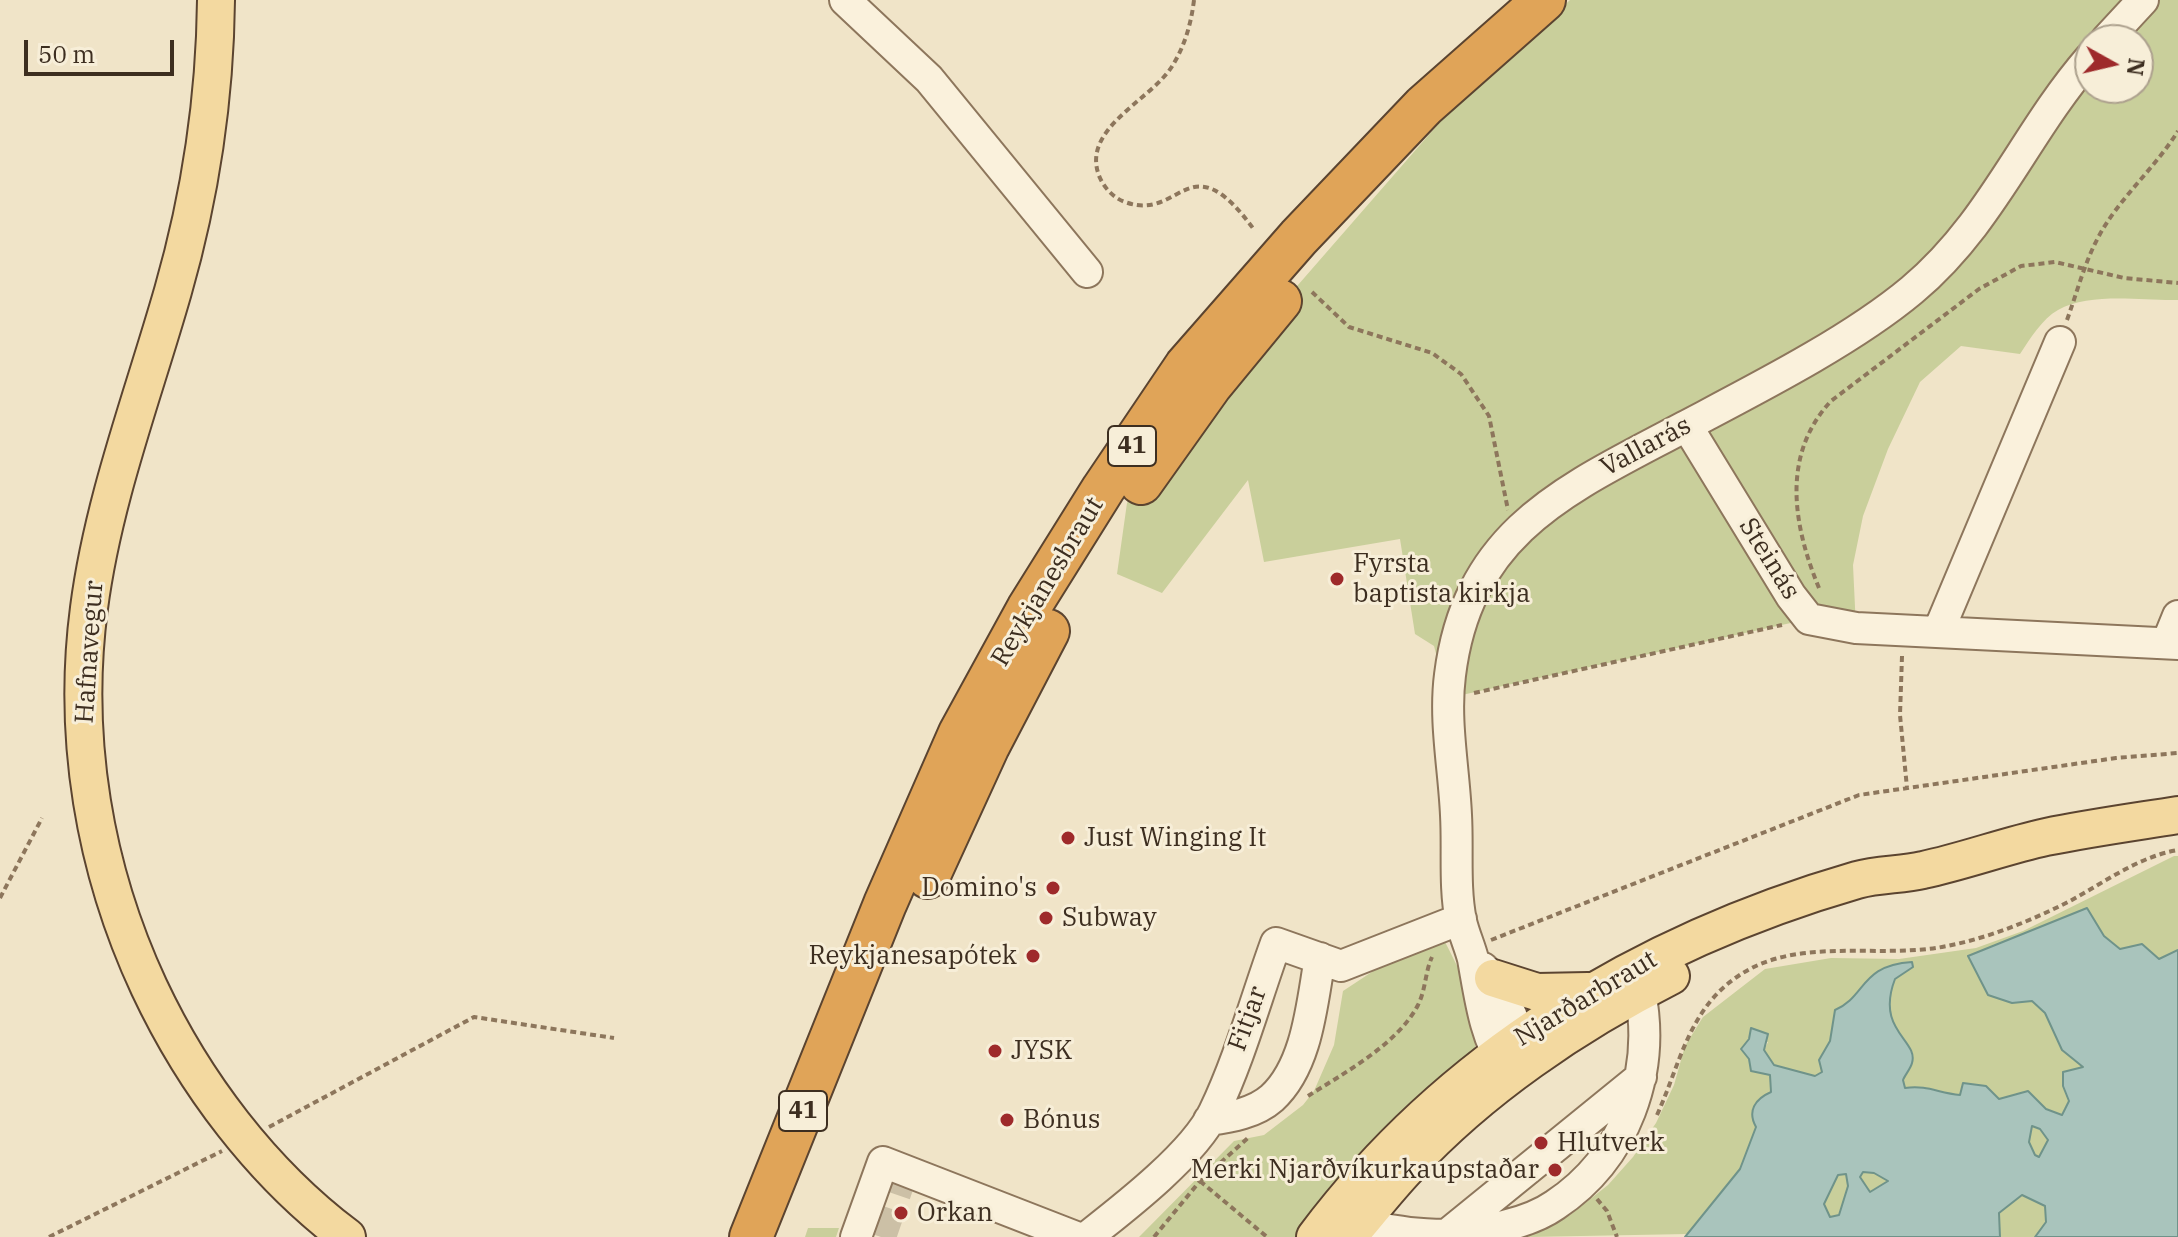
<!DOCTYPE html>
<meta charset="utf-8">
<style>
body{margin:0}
#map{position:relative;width:2178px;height:1237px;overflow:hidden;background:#f0e4c8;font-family:"IBM Plex Serif",serif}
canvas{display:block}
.north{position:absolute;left:2074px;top:24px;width:80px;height:80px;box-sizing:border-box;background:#f7eed8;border:2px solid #ada18e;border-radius:50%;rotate:98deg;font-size:22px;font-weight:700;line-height:32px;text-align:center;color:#3d2e20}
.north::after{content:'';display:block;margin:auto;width:28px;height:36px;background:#9e2a2b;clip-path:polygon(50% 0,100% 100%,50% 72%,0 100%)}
.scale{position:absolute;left:24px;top:40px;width:150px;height:36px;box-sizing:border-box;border:4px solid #3d2e20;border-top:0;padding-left:10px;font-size:24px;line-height:28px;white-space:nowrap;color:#3d2e20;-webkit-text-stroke:6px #f7eed8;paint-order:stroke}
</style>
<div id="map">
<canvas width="2178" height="1237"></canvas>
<div class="north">N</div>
<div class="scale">50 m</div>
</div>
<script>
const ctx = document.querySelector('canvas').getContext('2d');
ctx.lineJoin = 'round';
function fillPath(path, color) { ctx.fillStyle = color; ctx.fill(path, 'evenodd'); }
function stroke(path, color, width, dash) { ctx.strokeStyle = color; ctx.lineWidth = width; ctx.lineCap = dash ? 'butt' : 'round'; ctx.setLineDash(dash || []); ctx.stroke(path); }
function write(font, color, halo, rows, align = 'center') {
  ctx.font = font + ' "IBM Plex Serif",serif'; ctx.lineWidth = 6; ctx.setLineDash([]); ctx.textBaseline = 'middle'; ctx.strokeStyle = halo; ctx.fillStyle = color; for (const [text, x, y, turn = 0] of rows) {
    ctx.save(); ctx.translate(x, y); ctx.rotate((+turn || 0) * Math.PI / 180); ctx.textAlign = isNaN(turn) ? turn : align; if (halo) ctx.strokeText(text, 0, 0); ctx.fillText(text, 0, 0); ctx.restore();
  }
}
fillPath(new Path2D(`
 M1570,0H2178V300C2142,301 2090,292 2058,310C2042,319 2030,339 2020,354L1961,346L1920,382L1888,449L1863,516L1853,565L1856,628L1809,619L1448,698L1434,646L1415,634L1400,539L1264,562L1248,480L1162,593L1117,574L1127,503L1210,386L1440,122ZM2090,40H2138V88H2090Z
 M2174,856H2178V950L2159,960L2142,944L2120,949L2104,936L2029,932L1968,956L1988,995L2012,1003L2032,1001L2045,1013L2062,1050L2084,1068L2063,1086L2069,1100L2061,1115L2046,1109L2028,1091L1999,1099L1986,1086L1964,1083L1961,1096C1940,1093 1926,1085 1905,1089L1903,1080C1905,1075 1911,1068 1912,1063C1919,1040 1875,1031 1895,979L1881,969C1861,983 1853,1003 1835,1010L1830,1041L1819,1060L1822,1072L1815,1076L1774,1065L1764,1050L1768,1042L1749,1039L1742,1050L1770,1075L1771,1093L1740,1169L1688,1234L1527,1237L1570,1215L1608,1185L1633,1157L1656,1123L1674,1085L1685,1046L1703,1017L1765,969L1831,958L1899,959L1976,948L2023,931Z
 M1445,942C1459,969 1484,1017 1475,1047C1473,1055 1467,1063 1464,1071L1308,1237H1139L1234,1141L1264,1135L1303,1105L1314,1091L1334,1045L1343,991L1387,962Z
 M2031,1126L2040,1129L2049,1140L2040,1157L2035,1155L2029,1142Z
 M1863,1172L1874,1173L1888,1181L1870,1193L1860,1177Z
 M1846,1173L1848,1186L1839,1215L1829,1217L1824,1204L1838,1175Z
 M2022,1194L2045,1206L2046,1222L2035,1237H2000L1999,1213Z
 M808,1228H839L836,1237H805Z`), '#c9cf9b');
const water = new Path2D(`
 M2087,908L2104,936L2120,949L2142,944L2159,959L2178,950V1237H2035L2046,1222L2045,1206L2022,1195L1999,1213L2000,1237H1685L1740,1169L1756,1127C1747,1111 1755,1099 1771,1092L1770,1075L1751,1071L1749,1059L1741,1049L1749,1039L1751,1028L1768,1034L1764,1050L1774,1065L1815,1076L1822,1072L1819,1060L1830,1041L1835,1010C1866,997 1860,965 1912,962L1913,967L1895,979C1875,1031 1919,1040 1912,1063C1911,1068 1905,1075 1903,1080L1905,1088C1928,1085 1938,1093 1960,1095L1963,1083L1986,1086L1999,1099L2028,1091L2046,1109L2062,1115L2069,1101L2063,1086V1072L2083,1067L2062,1050L2045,1013L2032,1001L2012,1003L1988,995L1968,956ZM2032,1126L2040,1129L2048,1140L2039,1157L2035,1155L2029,1142ZM1863,1172L1874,1173L1888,1181L1870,1192L1860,1177ZM1846,1174L1848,1186L1839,1215L1830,1217L1824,1204L1838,1175Z`);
fillPath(water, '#a9c4bc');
stroke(water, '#6f938a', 2);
stroke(new Path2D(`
 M881,1237L904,1170`), '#ccc0a6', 30, [30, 15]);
const minor = new Path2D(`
 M845,0L929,79L1087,272
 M2106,40L2143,0
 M1687,426L1791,596L1809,619L1856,628L2178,644
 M1939,630L2060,342
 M2167,643L2178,616
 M1483,968C1507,990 1514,1031 1531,1059
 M1507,1073C1484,1033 1481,1003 1473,959C1470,947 1464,934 1461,921C1454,887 1458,849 1456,815C1454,769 1444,721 1450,675C1468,529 1570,488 1684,427C1756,389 1851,341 1912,290C1992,223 2024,134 2090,58
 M1209,1120C1231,1117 1255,1113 1272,1098C1308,1065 1312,1002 1320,958
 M1359,1225C1388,1229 1420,1237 1450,1234C1483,1232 1528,1224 1555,1205C1626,1158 1656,1073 1640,992
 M1449,1233L1641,1077
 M856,1237L883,1162L1076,1237
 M1087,1237C1124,1208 1194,1154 1214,1112C1240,1058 1256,998 1276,943L1341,966L1461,919`);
const major = new Path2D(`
 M216,0C215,98 200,197 173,291C143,396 103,500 89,608C72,737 94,869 149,987C194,1083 262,1173 347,1237
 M1493,978L1537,992L1588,991
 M1315,1237C1450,1057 1643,942 1857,880C1879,874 1902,875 1923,870C1965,861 2005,846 2046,837C2090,828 2134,822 2178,815
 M1348,1237C1368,1214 1387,1189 1408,1167C1480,1089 1576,1024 1671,976`);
const highway = new Path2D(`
 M1141,483L1210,386L1280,301
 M928,877L988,746L1048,631
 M751,1237L885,904L960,733L1028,609L1103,489L1186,366L1299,237L1424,106L1544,0`);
stroke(minor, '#8d765c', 34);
stroke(major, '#5b4430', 40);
stroke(highway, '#5b4430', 46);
stroke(new Path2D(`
 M1194,0C1191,25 1184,48 1171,68C1148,102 1079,130 1100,178C1105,189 1114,198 1125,202C1182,223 1188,138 1255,231
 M1312,292L1349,327L1432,353L1461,374L1489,416L1508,510
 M2067,320C2082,278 2088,247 2115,211C2135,184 2160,160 2178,131
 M1819,588C1793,525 1781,455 1831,401L1979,289L2021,266L2055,262L2124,278L2178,283
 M1902,656L1900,715L1907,788
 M1474,693L1782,625
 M0,898L42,818
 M1491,940L1859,795L2116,758L2178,753
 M1308,1096C1344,1073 1398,1044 1418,1005C1426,989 1425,972 1432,957
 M1657,1115C1679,1067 1688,1012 1734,979C1793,935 1874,959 1942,947C1986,939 2028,922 2068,902C2104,883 2137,857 2178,850
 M269,1127L474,1017L614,1038
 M1200,1181L1267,1237
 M1597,1199L1607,1211L1617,1237
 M49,1237L222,1151
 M1154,1237L1200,1181L1248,1138`), '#8d765c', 4, [6, 4]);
stroke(minor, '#faf1dc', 30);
stroke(major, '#f3d9a0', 36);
stroke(highway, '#e0a458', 42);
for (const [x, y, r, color] of [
 [1337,579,8,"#9e2a2b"],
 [1068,838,8,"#9e2a2b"],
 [1053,888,8,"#9e2a2b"],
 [1046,918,8,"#9e2a2b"],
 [1033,956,8,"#9e2a2b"],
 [995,1051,8,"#9e2a2b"],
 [1007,1120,8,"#9e2a2b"],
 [1541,1143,8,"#9e2a2b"],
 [1555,1170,8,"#9e2a2b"],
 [901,1213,8,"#9e2a2b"]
]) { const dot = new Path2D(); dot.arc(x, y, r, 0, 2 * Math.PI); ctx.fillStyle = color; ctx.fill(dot); stroke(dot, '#f7eed8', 3); }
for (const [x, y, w] of [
 [1132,446,48],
 [803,1111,48]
]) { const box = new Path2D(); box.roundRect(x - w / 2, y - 20, w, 40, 6); ctx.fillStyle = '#f7eed8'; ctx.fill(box); stroke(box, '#3d2e20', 2); }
write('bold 24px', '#3d2e20', null, [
 ["41",1132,446],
 ["41",803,1111]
]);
write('26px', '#3d2e20', '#f7eed8', [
 ["Vallarás",1646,447,-28],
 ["Steinás",1769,559,58],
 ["Reykjanesbraut",1048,582,-59],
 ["Hafnavegur",90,652,-86],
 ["Njarðarbraut",1586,999,-31],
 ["Fitjar",1248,1019,-70]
]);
write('26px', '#3d2e20', '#f7eed8', [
 ["Fyrsta",1353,564],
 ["baptista kirkja",1353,594],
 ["Just Winging It",1084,838],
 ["Domino's",1037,888,"right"],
 ["Subway",1062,918],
 ["Reykjanesapótek",1017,956,"right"],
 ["JYSK",1011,1051],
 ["Bónus",1023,1120],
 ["Hlutverk",1557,1143],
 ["Merki Njarðvíkurkaupstaðar",1539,1170,"right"],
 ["Orkan",917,1213]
], 'left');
</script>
